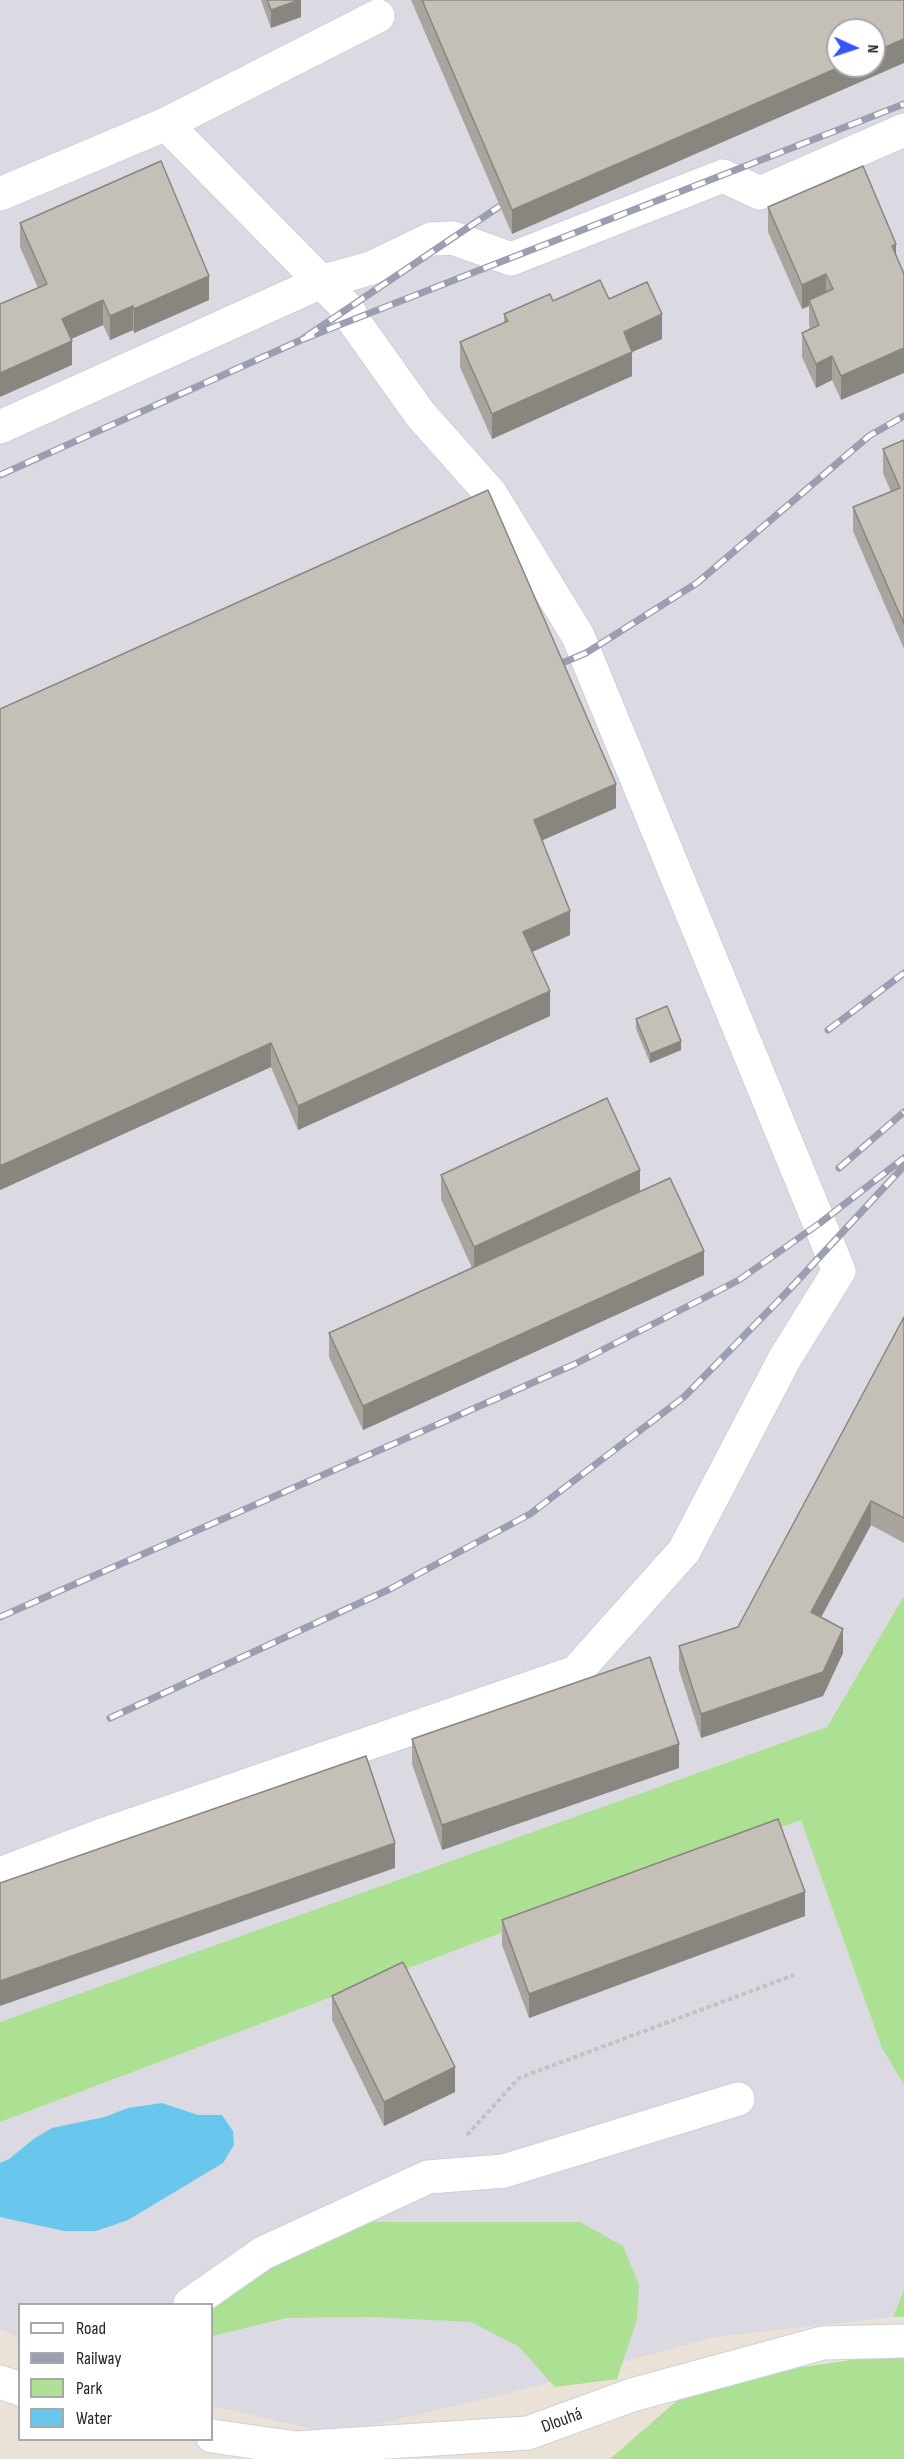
<!DOCTYPE html>
<meta charset="utf-8">
<style>
body{margin:0}
#map{position:relative;width:904px;height:2459px;overflow:hidden;background:#eae2d7;font-family:"Sofia Sans Condensed",sans-serif}
canvas{display:block}
.legend{position:absolute;left:18px;top:2303px;width:195px;height:138px;box-sizing:border-box;background:#fff;border:2px solid #a8a8a8;margin:0;padding:8px 10px;list-style:none;font-size:18px;color:#262626}
.legend li{display:flex;align-items:center;gap:12px;height:30px}
.legend b{width:30px;border:2px solid #a8a8a8}
.north{position:absolute;left:826px;top:18px;width:60px;height:60px;box-sizing:border-box;background:#fff;border:2px solid #a8a8a8;border-radius:50%;rotate:93deg;font-size:16px;font-weight:700;line-height:24px;text-align:center;color:#262626}
.north::after{content:'';display:block;margin:auto;width:21px;height:27px;background:#3555f9;clip-path:polygon(50% 0,100% 100%,50% 72%,0 100%)}
</style>
<div id="map">
<canvas width="904" height="2459"></canvas>
<ul class="legend">
<li><b style="height:8px;background:#fff"></b>Road</li>
<li><b style="height:8px;background:#9b9db1"></b>Railway</li>
<li><b style="height:16px;background:#ace193"></b>Park</li>
<li><b style="height:16px;background:#69c7ed"></b>Water</li>
</ul>
<div class="north">N</div>
</div>
<script>
const ctx = document.querySelector('canvas').getContext('2d');
ctx.lineJoin = 'round';
function fillPath(path, color) { ctx.fillStyle = color; ctx.fill(path, 'evenodd'); }
function stroke(path, color, width, dash) { ctx.strokeStyle = color; ctx.lineWidth = width; ctx.lineCap = dash ? 'butt' : 'round'; ctx.setLineDash(dash || []); ctx.stroke(path); }
function write(font, color, halo, rows, align = 'center') {
  ctx.font = font + ' "Sofia Sans Condensed",sans-serif'; ctx.lineWidth = 6; ctx.setLineDash([]); ctx.textBaseline = 'middle'; ctx.strokeStyle = halo; ctx.fillStyle = color; for (const [text, x, y, turn = 0] of rows) {
    ctx.save(); ctx.translate(x, y); ctx.rotate((+turn || 0) * Math.PI / 180); ctx.textAlign = isNaN(turn) ? turn : align; if (halo) ctx.strokeText(text, 0, 0); ctx.fillText(text, 0, 0); ctx.restore();
  }
}
fillPath(new Path2D(`
 M0,0H904V1596L827,1727L0,2025ZM838,30H874V66H838Z
 M802,1820L882,2048L904,2085V2290L893,2317L714,2337L506,2394L334,2434L212,2406V2304H20L19,2337L0,2329V2122Z`), '#dbd9e1');
fillPath(new Path2D(`
 M904,1596V2085L882,2048L801,1820L0,2122V2022L827,1727Z
 M367,2222H580L623,2246L639,2285L637,2319L617,2379L555,2387L518,2346L471,2322L371,2317L286,2318L212,2336V2308L272,2263Z
 M904,2290V2317H893Z
 M904,2352V2459H610L697,2383Z`), '#ace193');
fillPath(new Path2D(`
 M162,2103L198,2115H222L233,2131L234,2145L223,2163L128,2220L96,2231H64L0,2217V2163L9,2159L35,2138L52,2128L105,2117L128,2108Z`), '#69c7ed');
const minor = new Path2D(`
 M0,194L166,124L378,16
 M0,427L321,282L371,268L431,239L453,238L511,259L723,176L760,193L904,130
 M0,1874L108,1833L576,1672L684,1551L785,1358L839,1271L578,636L491,494L420,414L353,320L348,309L166,124
 M190,2304L263,2253L428,2177L504,2171L738,2099
 M0,2382L20,2389
 M212,2436L296,2448L528,2433L632,2395L823,2343L904,2341`);
stroke(minor, '#cdd0e0', 35);
stroke(new Path2D(`
 M467,2135L519,2078L794,1975`), '#c2c2c2', 4, [4.5, 3]);
stroke(minor, '#fff', 33);
const rail = new Path2D(`
 M301,340L904,104
 M0,475L301,340L500,206
 M548,669L586,653L697,583L869,436L904,416
 M828,1030L904,973
 M839,1168L904,1112
 M0,1617L575,1364L739,1280L820,1223L904,1158
 M110,1718L390,1589L530,1514L684,1397L787,1292L904,1166`);
stroke(rail, '#9b9db1', 7);
stroke(rail, '#fff', 4.5, [14]);
fillPath(new Path2D(`
 M261,0H301V17L271,28Z
 M411,0H904L512,234Z
 M863,166L841,400L832,380L816,388L802,357V333L810,329L809,325V306L802,309L768,232V207Z
 M20,223L209,300L134,333L133,330L110,340L103,325L71,339L72,365L20,247Z
 M609,299L662,339L632,352V376L492,439L460,367V342L504,323V314L553,301Z
 M904,440V649L853,531V507L891,492L883,473V449Z
 M0,709L616,808L542,840L570,935L532,952L550,1016L298,1130L271,1067L0,1190Z
 M636,1019L681,1050L650,1063L636,1029Z
 M441,1175L640,1191L704,1275L363,1430L329,1357V1333L472,1268L441,1199Z
 M904,1317V1543L871,1525L821,1617L843,1653L823,1696L701,1738L679,1670V1646L738,1627Z
 M412,1739L679,1768L442,1850L412,1764Z
 M805,1916L529,2018L502,1945V1920Z
 M332,1996L455,2092L384,2126L332,2020Z`), '#a9a49d');
fillPath(new Path2D(`
 M299,0H301V17L271,28V10Z
 M904,39V63L512,234V210L842,66H874V52Z
 M896,244V268L892,246Z
 M826,274V298L809,300V306L802,309V285Z
 M209,276V300L134,333V309Z
 M103,300V325L62,343V319Z
 M133,306V330L110,340V316Z
 M662,314V339L632,352V376L492,439V414L624,332Z
 M72,341V365L0,397V373Z
 M904,348V373L841,400V376Z
 M832,356V380L816,388V364Z
 M616,784V808L534,844V820Z
 M570,911V935L523,956V932Z
 M550,991V1016L298,1130V1106Z
 M681,1041V1050L650,1063V1054Z
 M271,1043V1067L0,1190V1166Z
 M640,1170V1195L474,1271V1247Z
 M704,1251V1275L363,1430V1406Z
 M871,1501V1525L811,1636V1612Z
 M843,1629V1653L823,1696L701,1738V1714Z
 M679,1744V1768L442,1850V1825Z
 M395,1843V1868L0,2006V1981Z
 M805,1892V1916L529,2018V1994Z
 M455,2067V2092L384,2126V2102Z`), '#898680');
const building = new Path2D(`
 M267,0H299L271,10Z
 M422,0H904V39L874,52V30H838V66H842L512,210Z
 M161,161L209,276L134,309L133,306L110,316L103,300L62,319L72,341L0,373V304L47,284L20,223Z
 M863,166L896,244L892,246L904,274V348L841,376L832,356L816,364L802,333L819,325L809,300L833,289L826,274L802,285L768,207Z
 M600,280L609,299L647,282L662,314L624,332L632,352L492,414L460,342L508,321L504,314L550,294L553,301Z
 M904,440V624L853,507L900,488L883,449Z
 M488,490L616,784L534,820L570,911L523,932L550,991L298,1106L271,1043L0,1166V709Z
 M667,1006L681,1041L650,1054L636,1019Z
 M607,1098L640,1170L474,1247L441,1175Z
 M670,1178L704,1251L363,1406L329,1333Z
 M904,1317V1518L871,1501L811,1612L843,1629L823,1672L701,1714L679,1646L738,1627Z
 M650,1657L679,1744L442,1825L412,1739Z
 M366,1756L395,1843L0,1981V1883Z
 M778,1819L805,1892L529,1994L502,1920Z
 M403,1962L455,2067L384,2102L332,1996Z`);
fillPath(building, '#c4bfb7');
stroke(building, '#898680', 1.5);
write('18px', '#262626', '#fff', [
 ["Dlouhá",562,2421,-20]
]);
</script>
